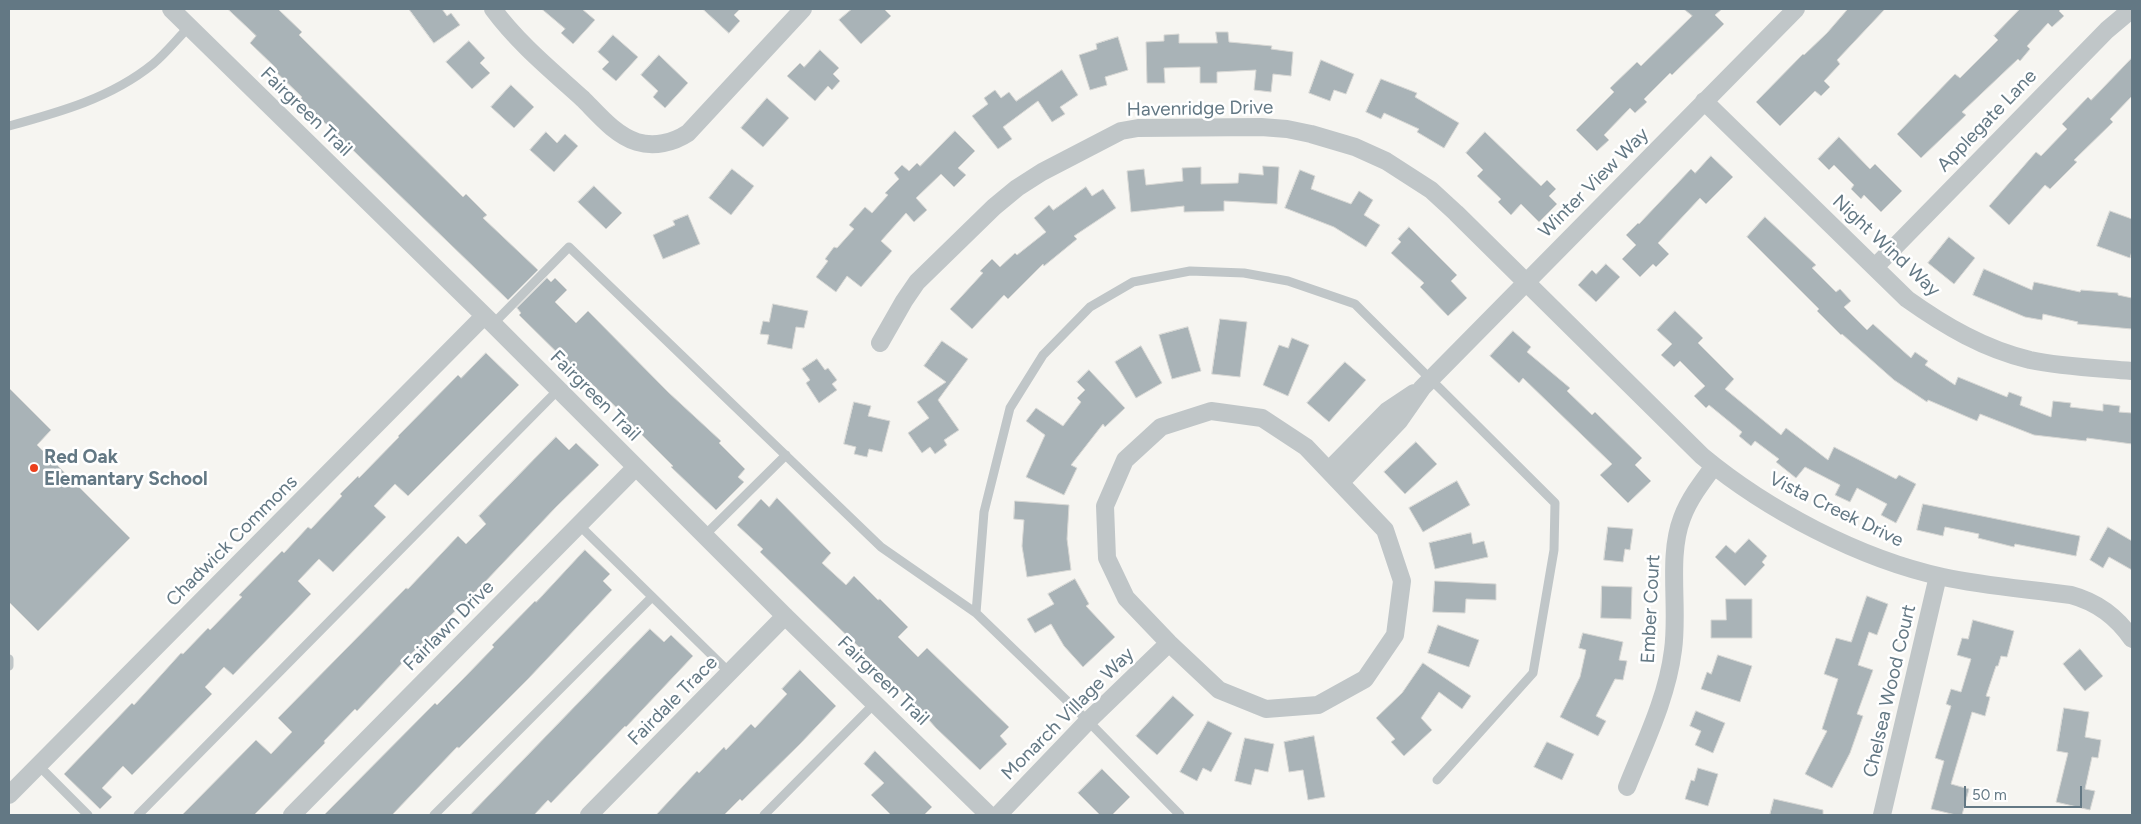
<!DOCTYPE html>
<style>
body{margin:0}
#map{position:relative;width:2141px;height:824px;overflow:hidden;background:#f6f5f1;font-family:Figtree,sans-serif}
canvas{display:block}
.frame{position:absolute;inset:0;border:10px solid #637884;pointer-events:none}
.scale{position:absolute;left:1964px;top:786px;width:118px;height:22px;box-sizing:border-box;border:2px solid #637884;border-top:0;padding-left:6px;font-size:15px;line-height:18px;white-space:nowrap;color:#637884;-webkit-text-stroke:4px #fff;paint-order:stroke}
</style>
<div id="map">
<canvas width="2141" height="824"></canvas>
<div class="frame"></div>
<div class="scale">50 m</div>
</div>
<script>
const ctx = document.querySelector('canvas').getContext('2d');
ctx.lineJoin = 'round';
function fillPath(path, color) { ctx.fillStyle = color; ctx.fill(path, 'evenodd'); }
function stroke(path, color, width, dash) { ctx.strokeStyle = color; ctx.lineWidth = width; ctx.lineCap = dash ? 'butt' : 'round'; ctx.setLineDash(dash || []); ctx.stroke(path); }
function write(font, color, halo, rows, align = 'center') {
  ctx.font = font + ' Figtree,sans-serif'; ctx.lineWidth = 5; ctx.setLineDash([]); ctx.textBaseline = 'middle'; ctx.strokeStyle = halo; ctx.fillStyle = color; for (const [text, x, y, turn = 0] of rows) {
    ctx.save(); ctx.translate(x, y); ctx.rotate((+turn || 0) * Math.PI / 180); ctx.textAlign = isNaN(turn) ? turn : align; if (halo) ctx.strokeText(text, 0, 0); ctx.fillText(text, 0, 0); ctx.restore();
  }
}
const building = new Path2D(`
 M228,9H278L302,32L299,35L463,197L466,194L487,215L483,218L538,270L508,300L300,99L302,97L275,71L277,69L250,43L256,36Z
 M409,9H442L447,16L451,13L460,25L434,43Z
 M542,9H582L595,20L573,44L561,33L565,29Z
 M703,9H740L734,15L740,21L729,33Z
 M852,9H884L891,16L861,44L839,20Z
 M1684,9H1722L1715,15L1724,24L1672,75L1670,73L1644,99L1647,102L1635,113L1630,108L1604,135L1609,140L1597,151L1576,130L1614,92L1610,88L1637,62L1641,66L1692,16Z
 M1848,9H1885L1837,60L1840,64L1824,81L1830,87L1821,96L1815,91L1780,126L1756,102L1803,54L1804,55L1827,33Z
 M2020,9H2061L2059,11L2064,16L2052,27L2048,23L2027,46L2030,49L2020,61L2018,59L1962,112L1966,115L1921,158L1897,134L1955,74L1960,78L1998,40L1994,36Z
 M1216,32H1228L1229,42L1272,46L1271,49L1293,52L1291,76L1273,74L1271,92L1254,90L1256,70L1217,72V83H1200V67L1164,68L1165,83H1147L1146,42L1164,41V35L1179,34V43H1217Z
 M613,35L638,57L616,81L602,69L609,62L598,52Z
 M1118,37L1128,70L1105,77L1107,85L1090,90L1079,55L1097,49L1096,44Z
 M469,41L485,58L480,63L490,73L472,89L446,62Z
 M820,50L839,68L833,74L840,81L832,90L828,86L815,101L787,76L800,63L804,67Z
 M659,55L688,83L665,108L653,97L658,91L641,75Z
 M2132,58V96L2110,119L2113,122L2074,160L2077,162L2050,189L2045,185L2009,225L1989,206L2036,152L2041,156L2067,129L2062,124L2088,97L2091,100Z
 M1321,60L1354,74L1346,94L1334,90L1330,101L1309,93Z
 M1062,70L1078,95L1060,107L1065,114L1052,122L1038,101L1003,127L1012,139L998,149L972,116L988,104L984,98L995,90L1001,98L1009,92L1016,101Z
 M1381,79L1417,93L1415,97L1459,123L1444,148L1417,132L1419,129L1384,113L1381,119L1366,112Z
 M511,85L534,107L514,128L491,107Z
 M767,98L789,118L763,147L741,128Z
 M955,131L975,151L958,168L966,175L954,187L941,174L916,198L927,210L914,222L906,213L881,241L892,251L861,287L847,276L836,292L816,277L828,261L825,259L834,247L837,248L854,229L849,225L865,207L872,213L888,195L885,193L899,179L894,173L902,165L909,171L917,163L920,166Z
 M546,132L557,143L565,134L578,146L554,172L530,150Z
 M1485,132L1541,186L1547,180L1556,189L1549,196L1557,204L1539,222L1521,204L1511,215L1498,202L1501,199L1477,176L1483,170L1466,153Z
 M1839,137L1870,169L1875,164L1902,191L1881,212L1864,195L1861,199L1851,189L1854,185L1834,165L1829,170L1818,159Z
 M1711,156L1733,177L1706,204L1700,198L1658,243L1669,254L1656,267L1653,264L1640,277L1622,259L1636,245L1626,235L1638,223L1639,224L1691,169L1695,173Z
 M1263,166L1279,167L1277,204L1224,201V211L1184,212V206L1131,212L1127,171L1144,169L1146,185L1183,181L1182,168L1201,167V184L1238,183L1239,173L1263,175Z
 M732,169L754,186L731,215L709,198Z
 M1300,170L1315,176L1311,189L1351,204L1359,191L1373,200L1364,215L1380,225L1366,247L1334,227L1285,208Z
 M594,186L622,213L606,229L578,202Z
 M1086,187L1092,196L1103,189L1116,208L1074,236L1077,239L1044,266L1043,264L1008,299L1004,295L972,329L950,309L983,273L980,271L992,259L1000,267L1015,253L1017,255L1046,232L1034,218L1049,205L1053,210Z
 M2110,211L2132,219V251L2130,258L2097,246Z
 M688,215L700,244L663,259L653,235L675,225L673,221Z
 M1765,217L1816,265L1812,268L1836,292L1840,289L1851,301L1844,307L1867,330L1873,324L1911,358L1915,352L1928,361L1925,365L1955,385L1958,377L2007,397L2009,392L2022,397L2020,405L2051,417L2053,401L2071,403L2070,407L2103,411V404L2120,406L2119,412L2132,413V444L2087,438L2086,441L2034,435L1980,414L1977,421L1928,400L1927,402L1894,380L1842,334L1841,335L1817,311L1819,309L1747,237Z
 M1409,227L1457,275L1451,281L1467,298L1448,316L1420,287L1424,283L1391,253L1401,242L1398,239Z
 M1949,237L1975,258L1954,284L1928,263Z
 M1606,264L1620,277L1596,302L1578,285L1592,270L1596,274Z
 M1984,269L2032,290L2034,282L2080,292L2081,290L2118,293V295L2132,298V329L2077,324L2078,322L2043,314L2042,320L2025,317L1973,295Z
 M547,278L551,282L555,278L567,290L555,302L576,323L588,311L668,392L721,441L719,443L745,469L738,477L744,482L716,510L671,467L673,466L622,415L623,414L590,382L589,384L519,315L521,313L517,308Z
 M773,304L808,311L804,328L796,327L792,349L767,344L769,335L760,334L763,321L769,322Z
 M1675,311L1703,338L1698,343L1734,379L1725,389L1781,435L1786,428L1828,460L1834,447L1896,479L1899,475L1916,484L1896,523L1881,515L1887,504L1857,488L1850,502L1835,495L1840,485L1805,467L1796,478L1776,462L1779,459L1755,441L1751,446L1739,436L1742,432L1709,405L1706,408L1694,396L1705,386L1680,361L1674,367L1661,355L1672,344L1657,330Z
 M1220,319L1247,322L1240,377L1212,374Z
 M1188,327L1201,371L1172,379L1159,335Z
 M1513,331L1531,347L1527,352L1570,388L1567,391L1592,415L1595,412L1642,458L1635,465L1651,481L1628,503L1600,475L1612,464L1523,378L1519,383L1490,356Z
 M1292,338L1309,345L1288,396L1263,385L1279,345L1288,348Z
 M942,341L968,359L938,400L959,430L944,440L947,445L935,454L930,447L922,453L908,433L929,418L917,402L946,382L924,366Z
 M1141,346L1162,383L1136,398L1115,362Z
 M486,353L519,385L408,496L395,484L374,506L386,517L333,572L319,559L298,581L311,594L233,675L224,667L205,687L212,694L132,775L123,766L102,788L112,797L100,809L64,774L132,703L134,705L181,653L183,654L208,628L210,630L242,597L239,595L282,551L284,553L308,527L311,529L342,496L340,494L358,476L359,478L399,437L398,436L458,375L461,378Z
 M817,359L825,370L828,368L837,380L832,384L837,390L819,403L806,383L810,380L802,369Z
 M1345,362L1366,380L1329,422L1307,403Z
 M1089,370L1125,408L1105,427L1103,424L1071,465L1077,468L1064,495L1026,477L1045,435L1026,421L1036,408L1063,426L1081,402L1077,398L1085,390L1077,382Z
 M9,388L51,430L37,445L130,538L38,631L9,602Z
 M854,402L871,406L868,416L890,421L882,452L869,449L867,457L854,454L856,447L844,444Z
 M556,437L569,450L576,443L599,465L556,507L483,584L406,659L357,711L355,709L324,741L325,743L254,815H182L256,740L271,754L292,732L278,718L406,588L408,589L458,536L466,544L486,524L479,516Z
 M1416,442L1437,464L1405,494L1384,472Z
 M1457,481L1470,505L1423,532L1409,508Z
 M777,498L831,553L822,563L846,585L854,576L878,600L880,599L908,627L898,637L918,657L927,648L1009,727L1000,736L1007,744L980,770L936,728L912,701L861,651L862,650L760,552L763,549L737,525L761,499L769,507Z
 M1015,501L1069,505L1067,539L1071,570L1027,577L1022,546L1024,520L1014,519Z
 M1923,504L2080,536L2076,556L2015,544L2014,547L1978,538L1979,534L1945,527L1943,536L1917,530Z
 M1608,527L1633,529L1630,550L1625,549L1623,562L1604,560Z
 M2108,527L2132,541V570L2109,557L2103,568L2090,560Z
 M1471,533L1473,544L1484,541L1488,557L1435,569L1429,543Z
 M1749,539L1767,556L1762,562L1765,565L1745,586L1715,557L1726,545L1735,553Z
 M585,550L610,574L603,581L612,590L528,679L459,748L457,747L392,815H324L435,703L437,705L463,679L494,647L492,645L535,601L536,602Z
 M1075,579L1089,604L1086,606L1115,637L1083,667L1064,646L1051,624L1035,633L1027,619L1054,604L1048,594Z
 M1435,581L1496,584V600L1466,599L1465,613L1433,612Z
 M1602,586L1632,587L1631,619L1601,618Z
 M1867,596L1888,604L1877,635L1869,632L1858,665L1873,670L1857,714L1863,716L1850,753L1832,788L1805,774L1827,731L1822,729L1838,679L1824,674L1836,638L1851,642Z
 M1726,599H1752V638H1711V620H1726Z
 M1973,620L2014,631L2007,657L2001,656L1998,666H1996L1986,696L1990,697L1985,716L1972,712L1951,784L1969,789L1962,815H1956L1931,809L1944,761L1935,758L1951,706L1946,704L1951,689L1961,692L1971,659L1957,655L1962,638L1968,639Z
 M1438,625L1479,640L1469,667L1428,653Z
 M650,629L664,642L671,635L693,656L626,727L625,726L551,803L548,800L534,815H470Z
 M1583,633L1623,642L1619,660L1627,661L1623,680L1615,679L1596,716L1606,721L1598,736L1560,717L1580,677L1586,650L1579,648Z
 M2080,649L2103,676L2085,691L2063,664Z
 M1718,655L1752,666L1740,702L1701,689L1707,672L1711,674Z
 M1423,663L1471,696L1462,709L1439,692L1421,718L1432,730L1404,756L1391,742L1395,739L1376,718L1402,693Z
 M800,670L836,706L800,744L742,801L740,799L724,815H656L697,771L699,773L724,747L726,750L751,724L755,728L787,694L782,689Z
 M1173,696L1194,715L1157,755L1136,736Z
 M2064,708L2089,712L2085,737L2101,740L2098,758L2092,757L2085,789L2095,791L2090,810L2056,802L2068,753L2057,751Z
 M1696,711L1725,723L1713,753L1695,745L1701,731L1690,726Z
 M1208,721L1232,733L1211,772L1203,768L1197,781L1180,772Z
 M1314,736L1325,797L1308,800L1303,770L1289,772L1284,742Z
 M1245,738L1274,744L1268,772L1255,769L1251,785L1235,781Z
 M1547,742L1574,754L1562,780L1534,767Z
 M875,751L932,807L924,815H891L871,795L884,783L864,764Z
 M1698,768L1718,774L1708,806L1685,799L1691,780L1694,781Z
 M1102,769L1130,797L1112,815H1100L1078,793Z
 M1774,799L1823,810V815H1770Z`);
fillPath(building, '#a9b3b7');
stroke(building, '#d7d7d4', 1);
stroke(new Path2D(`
 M9,126C60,112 111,98 153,64C166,53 177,39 188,28
 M493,324L569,247L881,547L976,613
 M579,525L730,673
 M705,535L786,455
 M9,659V666
 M38,765L88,815
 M138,815L558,390
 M434,815L652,597
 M764,815L875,703
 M1180,815L1088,721L976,613L984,512L1010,408L1043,355L1090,307L1133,282L1190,271L1244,273L1288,281L1355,304L1555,503L1554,550L1533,673L1437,780`), '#c0c6c8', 9);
stroke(new Path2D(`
 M171,9L493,324L785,616L989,815
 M493,9C518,43 551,70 583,99C598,114 615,135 637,142C654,147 673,143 688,133L803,9
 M1704,101L1907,299C1945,326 1984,349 2030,360C2063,367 2098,368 2132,371
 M1875,267L2107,30L2132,9
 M880,343L904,301L917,282L994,207L1017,188L1042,172L1121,131L1138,128L1261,127L1287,129L1311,134L1355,147L1386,161L1431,190L1456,213L1702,456C1767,510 1860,559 1943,577C1984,586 2028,589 2071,595C2097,602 2117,617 2132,639
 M1211,411L1262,418L1306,447L1385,530L1402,581L1395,635L1365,679L1318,705L1266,709L1219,690L1169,643L1126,598L1107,558L1105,506L1125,460L1161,427Z
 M1329,470L1387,411L1414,393
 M1341,482L1399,421L1422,388L1796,9
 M1627,787C1645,742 1667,698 1673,650C1679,608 1667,557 1682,518C1689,499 1702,482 1714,466
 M9,795L484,316
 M292,815L636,467
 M589,815L785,616
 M998,815L1088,721L1169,643
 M1882,815L1938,576`), '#c0c6c8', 18);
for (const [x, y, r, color] of [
 [34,468,5,"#eb3f1c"]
]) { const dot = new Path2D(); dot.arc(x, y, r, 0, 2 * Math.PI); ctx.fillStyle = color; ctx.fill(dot); stroke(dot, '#fff', 2); }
write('19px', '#637884', '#fff', [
 ["Havenridge Drive",1200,109,-1],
 ["Fairgreen Trail",306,112,44],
 ["Applegate Lane",1987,121,-46],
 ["Winter View Way",1594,183,-45],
 ["Night Wind Way",1886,246,43],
 ["Fairgreen Trail",595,396,45],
 ["Vista Creek Drive",1836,510,26],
 ["Chadwick Commons",232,541,-45],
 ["Ember Court",1651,609,-87],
 ["Fairlawn Drive",449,626,-45],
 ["Fairgreen Trail",883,681,44],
 ["Chelsea Wood Court",1890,691,-77],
 ["Fairdale Trace",673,701,-45],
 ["Monarch Village Way",1068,714,-45]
]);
write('bold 19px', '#637884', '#fff', [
 ["Red Oak",44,457],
 ["Elemantary School",44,479]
], 'left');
</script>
